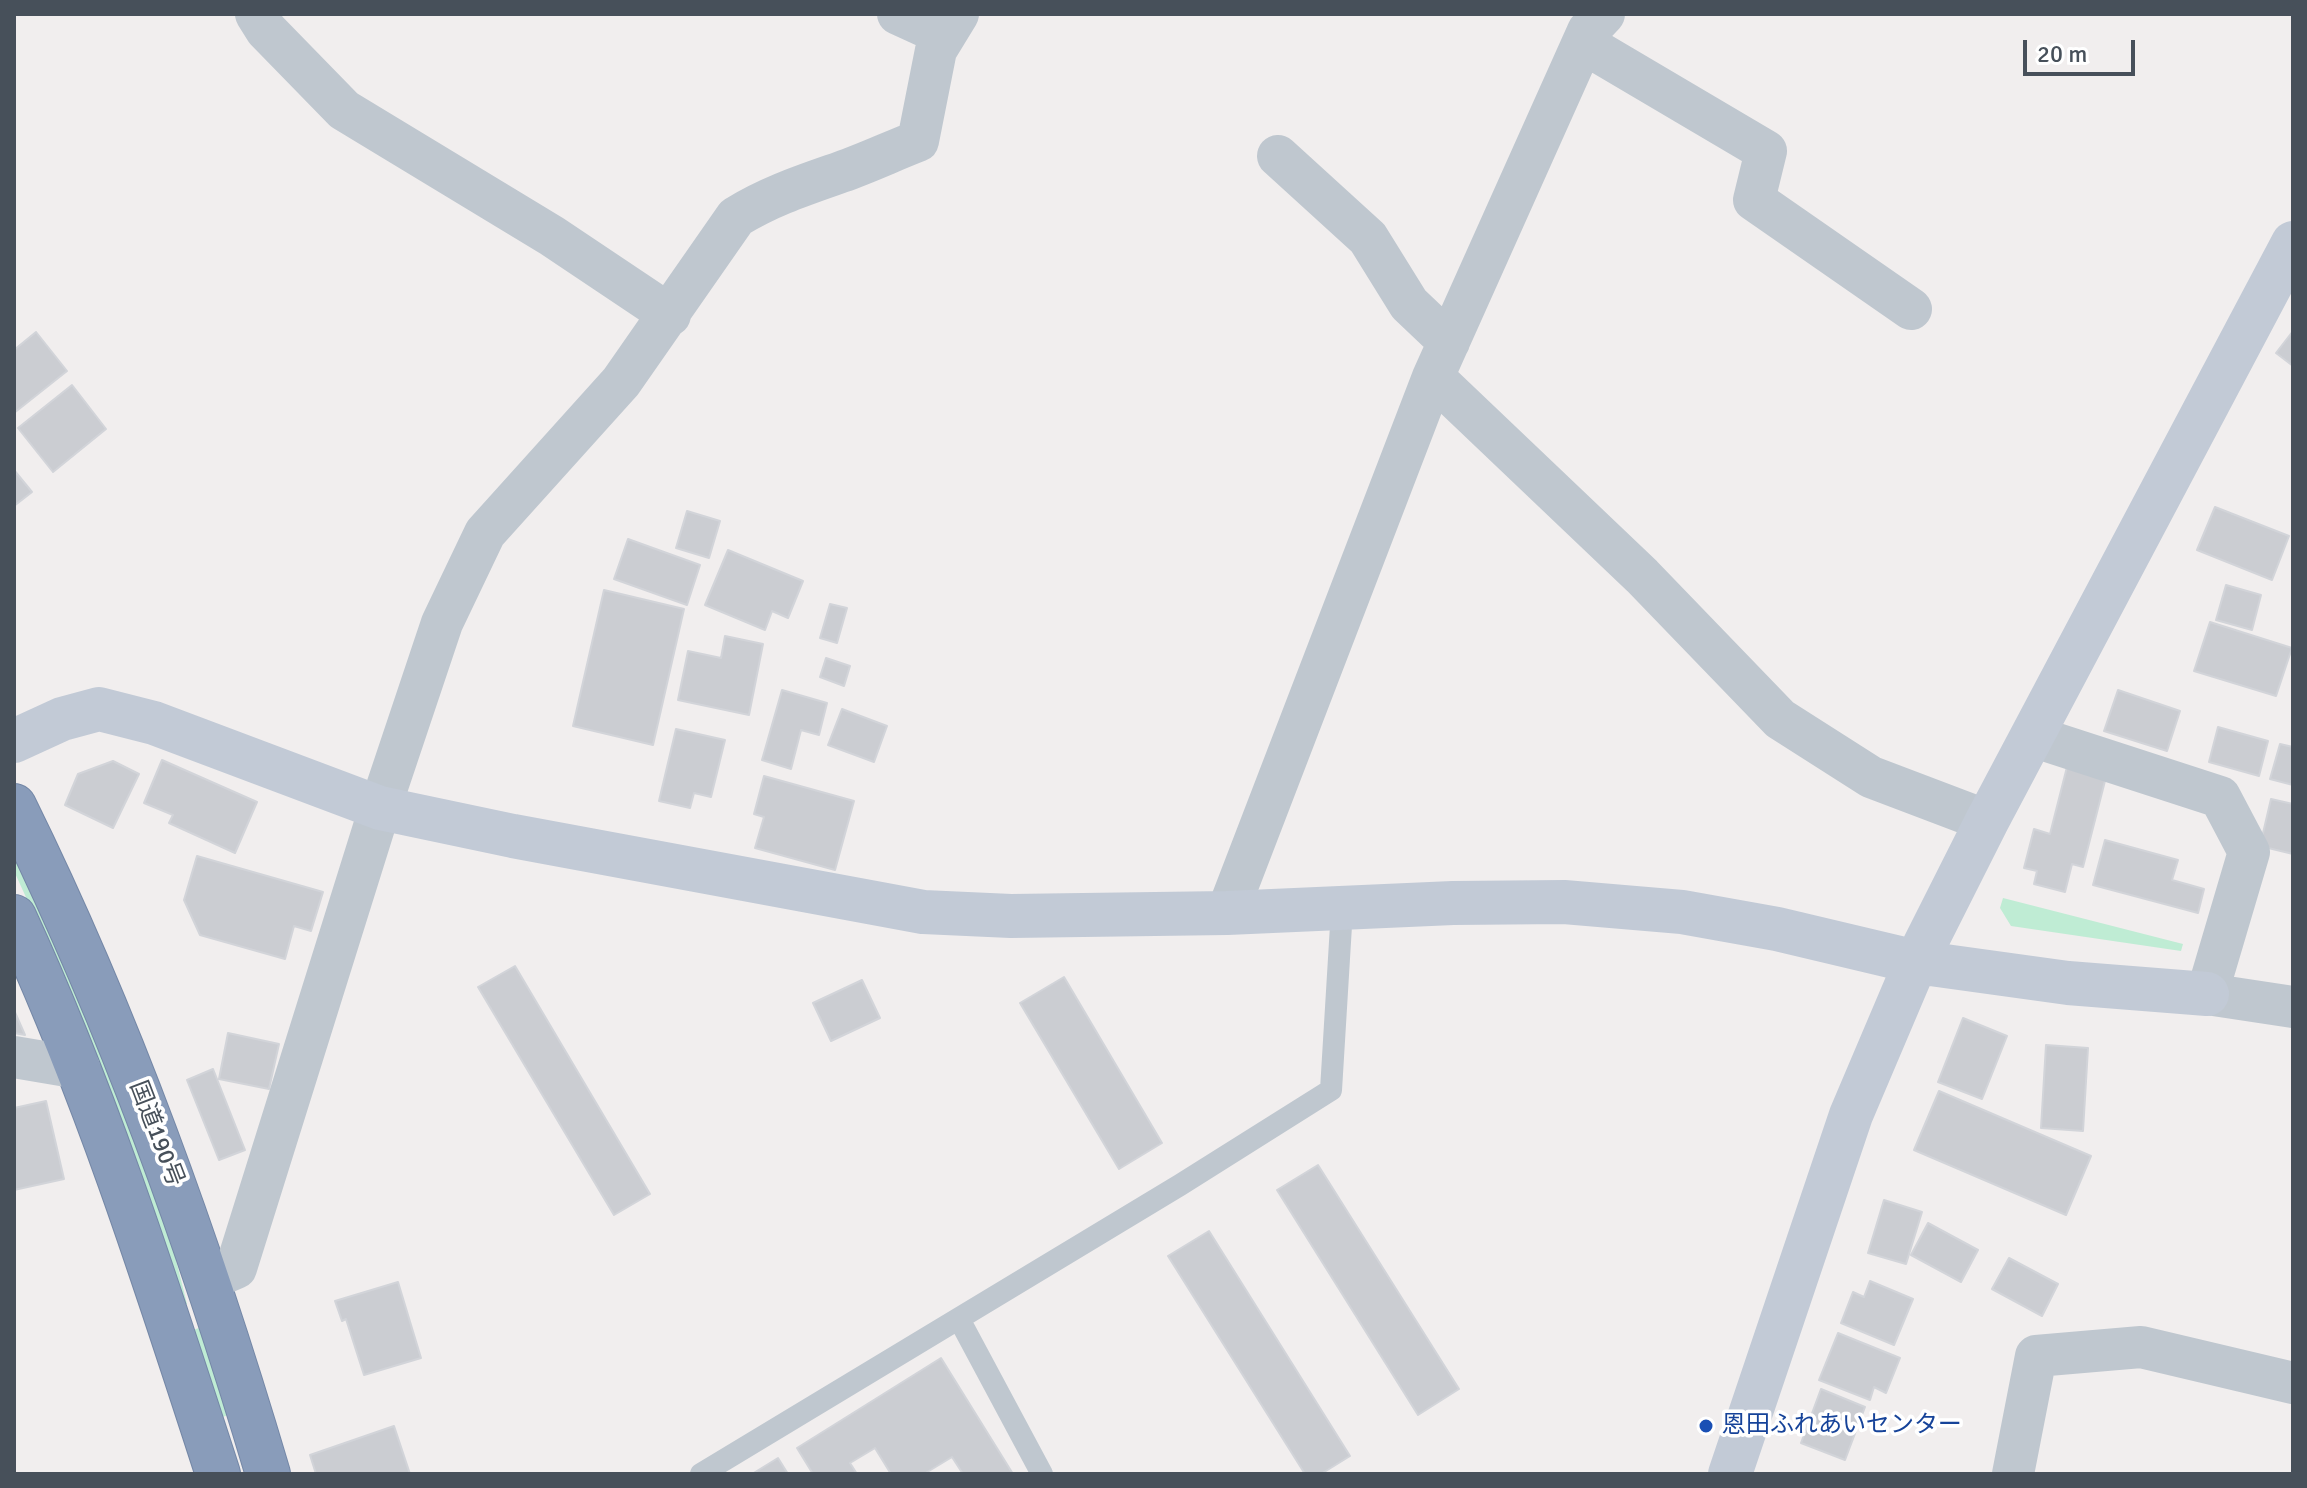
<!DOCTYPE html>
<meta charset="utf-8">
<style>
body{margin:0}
#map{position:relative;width:2307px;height:1488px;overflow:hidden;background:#f1eeee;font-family:Signika,sans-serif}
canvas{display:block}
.frame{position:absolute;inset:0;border:16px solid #47505a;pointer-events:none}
.scale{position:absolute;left:2023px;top:40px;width:112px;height:36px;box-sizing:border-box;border:4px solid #47505a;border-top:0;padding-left:10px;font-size:24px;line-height:28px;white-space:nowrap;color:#47505a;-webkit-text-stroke:6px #fff;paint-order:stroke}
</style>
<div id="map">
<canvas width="2307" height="1488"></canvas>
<div class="frame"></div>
<div class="scale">20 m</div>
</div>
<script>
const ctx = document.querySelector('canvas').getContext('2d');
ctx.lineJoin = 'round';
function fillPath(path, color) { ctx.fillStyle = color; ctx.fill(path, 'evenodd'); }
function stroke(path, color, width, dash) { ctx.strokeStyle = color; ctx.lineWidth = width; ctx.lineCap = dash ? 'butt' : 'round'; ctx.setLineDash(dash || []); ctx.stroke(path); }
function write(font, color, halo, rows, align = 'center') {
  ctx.font = font + ' Signika,"Noto Sans JP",sans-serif'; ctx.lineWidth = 7; ctx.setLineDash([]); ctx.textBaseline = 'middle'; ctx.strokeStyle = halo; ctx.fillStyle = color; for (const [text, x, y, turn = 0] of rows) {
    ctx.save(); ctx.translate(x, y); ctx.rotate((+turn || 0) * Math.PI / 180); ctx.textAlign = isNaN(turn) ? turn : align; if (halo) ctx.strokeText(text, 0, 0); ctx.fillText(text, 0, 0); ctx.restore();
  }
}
fillPath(new Path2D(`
 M14,854L123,1096L162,1204L187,1304L180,1306L72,998L14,871Z
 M2003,898L2183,944L2181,951L2011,926L2000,908Z
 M199,1328L228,1415L217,1419L187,1332Z`), '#bfecd4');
const building = new Path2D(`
 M2293,331V366L2276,353Z
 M36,332L67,371L14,413V350Z
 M72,385L106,429L53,472L18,428Z
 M14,470L32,492L14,506Z
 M2215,507L2289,536L2272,580L2197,550Z
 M687,511L720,521L709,558L676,548Z
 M628,539L700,565L687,605L614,579Z
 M728,550L803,581L788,618L772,611L765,630L705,605Z
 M2226,585L2261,595L2252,630L2216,620Z
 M604,590L684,609L653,745L573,726Z
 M830,604L847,608L837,643L820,638Z
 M2210,622L2292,648L2276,696L2194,671Z
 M725,636L763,644L749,715L678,700L688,651L721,658Z
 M826,658L850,666L844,686L820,677Z
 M782,690L827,703L819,735L801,730L791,769L762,760Z
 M2118,690L2180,711L2167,751L2104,731Z
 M842,709L887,726L874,762L828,745Z
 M2218,727L2268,741L2259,776L2209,762Z
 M676,729L725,740L711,797L694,793L690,808L659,801Z
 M2280,744L2293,747V785L2270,779Z
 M162,760L257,802L235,853L169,823L173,815L144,803Z
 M113,761L139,774L113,828L65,805L78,774Z
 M2067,767L2106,777L2083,867L2072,864L2065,892L2034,884L2037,871L2024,868L2034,829L2050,834Z
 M764,776L854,801L835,870L755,848L764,817L754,814Z
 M2271,799L2293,804V854L2260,846Z
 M2105,840L2178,860L2172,880L2204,889L2198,913L2093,885Z
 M197,856L323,892L311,931L294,926L285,959L200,935L184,900Z
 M515,966L650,1194L614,1215L478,987Z
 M1064,977L1162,1143L1119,1169L1020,1003Z
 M862,980L880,1018L831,1041L813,1003Z
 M14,1010L25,1035L14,1033Z
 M1963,1018L2007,1036L1982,1099L1938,1082Z
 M228,1033L279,1044L269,1089L219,1079Z
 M2046,1045L2088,1048L2083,1131L2041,1128Z
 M213,1069L245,1150L219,1160L187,1080Z
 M1939,1091L2091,1156L2066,1215L1914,1150Z
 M46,1101L64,1179L14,1190V1108Z
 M1318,1165L1459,1389L1418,1415L1277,1190Z
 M1884,1200L1922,1212L1906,1264L1868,1253Z
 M1928,1223L1978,1250L1961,1282L1911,1255Z
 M1209,1231L1350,1456L1321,1474H1305L1168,1256Z
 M2009,1258L2058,1284L2042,1316L1992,1289Z
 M1870,1281L1913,1299L1894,1345L1841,1323L1853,1292L1864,1297Z
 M398,1282L421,1358L364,1375L346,1319L342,1321L335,1301Z
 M1838,1333L1900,1358L1886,1393L1874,1387L1870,1400L1819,1380Z
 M941,1358L1013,1474H963L952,1457L924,1474H891L875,1448L850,1463L857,1474H813L797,1448Z
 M1821,1389L1865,1407L1845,1460L1801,1443Z
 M394,1426L410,1474H316L310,1455Z
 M778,1458L788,1474H752Z`);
fillPath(building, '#cbcdd2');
stroke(building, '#d2d4d9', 2);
const highway = new Path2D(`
 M14,806C120,1021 200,1245 268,1474
 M14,917C97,1097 157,1286 218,1474`);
stroke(highway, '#7487a6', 46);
stroke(new Path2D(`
 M959,1319L1042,1474
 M701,1474L1180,1185L1331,1090L1342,909`), '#bfc7cf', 22);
stroke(new Path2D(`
 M256,14L266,30L344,110L552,236L670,315
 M898,14L944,35
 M1583,43L1766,151L1754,200L1911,309
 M1278,156L1368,238L1409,304L1449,342
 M1433,377L1642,576L1780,719L1871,777L1987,821
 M2032,736L2220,797L2249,852L2207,994L2293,1007
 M1227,913L1433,377L1588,31L1604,14
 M14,1057L79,1068
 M208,1280L236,1268L380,808L442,623L485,533L621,382L736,217C770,196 804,185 841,172C867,163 892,151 918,141L936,50L958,14
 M2013,1474L2036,1356L2141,1347L2293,1383`), '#bfc7cf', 42);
stroke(new Path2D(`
 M14,741L62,719L99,709L154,723L380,808L513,836L923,912L1011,916L1227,913L1453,903L1564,902L1682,912L1777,929L1916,962L2068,983L2207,994
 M1730,1474L1851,1115L1916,962L1987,821L2293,243`), '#c2cad6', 44);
stroke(highway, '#899cba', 44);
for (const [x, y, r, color] of [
 [1706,1426,8,"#1a4fb4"]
]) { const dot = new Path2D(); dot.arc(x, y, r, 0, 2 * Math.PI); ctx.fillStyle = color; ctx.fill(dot); stroke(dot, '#fff', 3); }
write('24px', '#47505a', '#fff', [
 ["国道190号",156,1134,69]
]);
write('24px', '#164399', '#fff', [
 ["恩田ふれあいセンター",1722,1426]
], 'left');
</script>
